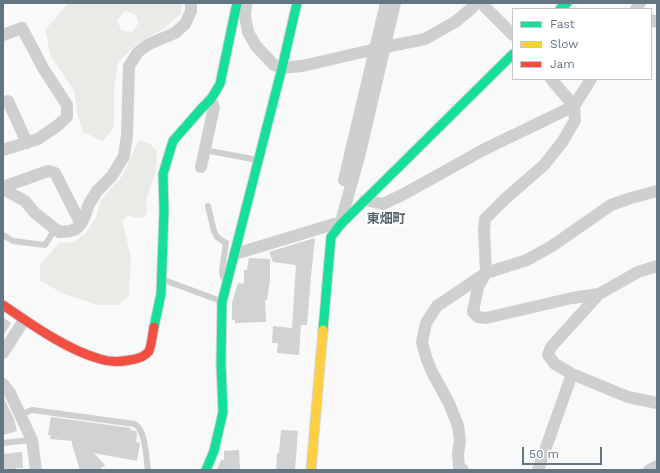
<!DOCTYPE html>
<meta charset="utf-8">
<style>
body{margin:0}
#map{position:relative;width:660px;height:473px;overflow:hidden;background:#f9f9f9;font-family:"Work Sans",sans-serif}
canvas{display:block}
.frame{position:absolute;inset:0;border:4px solid #657683;pointer-events:none}
.legend{position:absolute;left:512px;top:8px;width:140px;height:72px;box-sizing:border-box;background:#fff;border:1px solid #c1c8cd;margin:0;padding:5px 7px;list-style:none;font-size:12px;color:#657683}
.legend li{display:flex;align-items:center;gap:8px;height:20px}
.legend b{width:20px;border:1px solid #c1c8cd}
.scale{position:absolute;left:522px;top:447px;width:80px;height:18px;box-sizing:border-box;border:2px solid #657683;border-top:0;padding-left:5px;font-size:12px;line-height:14px;white-space:nowrap;color:#657683;-webkit-text-stroke:3px #fff;paint-order:stroke}
</style>
<div id="map">
<canvas width="660" height="473"></canvas>
<div class="frame"></div>
<ul class="legend">
<li><b style="height:5px;background:#16e098"></b>Fast</li>
<li><b style="height:5px;background:#ffcf43"></b>Slow</li>
<li><b style="height:5px;background:#f24e42"></b>Jam</li>
</ul>
<div class="scale">50 m</div>
</div>
<script>
const ctx = document.querySelector('canvas').getContext('2d');
ctx.lineJoin = 'round';
function fillPath(path, color) { ctx.fillStyle = color; ctx.fill(path, 'evenodd'); }
function stroke(path, color, width, dash) { ctx.strokeStyle = color; ctx.lineWidth = width; ctx.lineCap = dash ? 'butt' : 'round'; ctx.setLineDash(dash || []); ctx.stroke(path); }
function write(font, color, halo, rows, align = 'center') {
  ctx.font = font + ' "Work Sans","Noto Sans JP",sans-serif'; ctx.lineWidth = 4; ctx.setLineDash([]); ctx.textBaseline = 'middle'; ctx.strokeStyle = halo; ctx.fillStyle = color; for (const [text, x, y, turn = 0] of rows) {
    ctx.save(); ctx.translate(x, y); ctx.rotate((+turn || 0) * Math.PI / 180); ctx.textAlign = isNaN(turn) ? turn : align; if (halo) ctx.strokeText(text, 0, 0); ctx.fillText(text, 0, 0); ctx.restore();
  }
}
fillPath(new Path2D(`
 M71,3H182L181,14L164,28L137,44L118,62L114,89V127L103,141L83,132L77,111L74,90L51,57L45,30L66,6ZM125,11L136,15L138,24L132,32L121,30L117,20Z
 M139,140L150,144L157,151L156,171L146,200L147,211L145,217L136,218L128,215L122,221L131,257L129,296L118,305H98L64,294L40,281V265L59,243L74,242L86,233L96,217L101,200L122,176Z`), '#e8ebe6');
fillPath(new Path2D(`
 M315,238L311,276L307,325H301L299,355L277,353L278,343H272L273,326L292,328L296,265L273,262L269,252Z
 M249,258L270,259V280L267,300H265L266,322L235,323V320H232V303L238,283L244,284V270H247Z
 M3,317L11,323L3,336Z
 M3,396L14,419L17,431L3,435Z
 M51,417L131,428L130,430L136,431L137,434L136,442L140,443L137,461L94,453L105,465L99,470H80L72,444V441L50,439L51,435H48Z
 M281,430L298,431L295,470H276L277,453H279Z
 M239,450L240,470H217L221,460H224V451Z
 M22,452L23,468H16V470H3V454Z`), '#d0d2d3');
const fast = new Path2D(`
 M560,9L567,3
 M154,327L161,294L164,211L163,174L173,141L201,109L211,99L220,84L237,3
 M323,330L331,237L340,225L513,54
 M206,470L214,451L223,412L221,363L222,302L282,68L297,3`);
const slow = new Path2D(`
 M311,470L323,330`);
const jam = new Path2D(`
 M3,305C31,324 67,350 100,359C109,362 120,362 130,360C137,359 145,357 149,351C151,348 153,331 154,327`);
stroke(fast, '#d5d6d7', 11);
stroke(slow, '#d5d6d7', 11);
stroke(jam, '#d5d6d7', 11);
stroke(new Path2D(`
 M204,150L258,160
 M208,206L214,231L217,237L226,243L222,270L223,277
 M3,235L13,241L45,245L55,229
 M164,280L221,301
 M20,415L32,410L135,424C146,431 146,458 148,470
 M3,443L32,440`), '#cecfd0', 6);
stroke(new Path2D(`
 M246,3L245,16L248,32L256,46L274,65L282,68L302,66L376,49L425,39L455,22L472,8L474,3
 M481,3L513,35
 M636,9L640,3
 M651,20L657,22
 M3,35L22,28L43,68L67,105V117L57,126L38,139L3,150
 M551,79L574,106L575,120L563,141L544,165L505,199L485,219L484,230L486,273L478,287L473,312L478,317L486,318L572,298L599,294
 M8,101L27,143
 M201,167L214,107L210,100
 M344,180L386,3
 M3,187L48,171L55,173L81,224
 M3,189L25,201L35,213L59,232L70,231L76,229L81,224L84,218L89,204L97,191L112,176L124,156L127,135L129,66L138,52L149,44L175,33L185,24L191,11V3
 M365,200L383,204L404,194L483,150L574,106L591,79
 M235,254L334,224L340,225L360,153L395,3
 M657,266L638,272L599,294L551,347L548,355L555,364L572,374L628,397L657,403
 M3,353L24,320
 M3,384L10,393L32,440L36,470
 M463,470L459,467L458,453L460,441L458,426L449,403L432,372L426,357L422,342L426,323L437,306L486,273L527,260L552,246L611,205L631,198L657,191
 M538,470L572,374
 M649,470L657,466`), '#cecfd0', 12);
stroke(fast, '#16e098', 9);
stroke(slow, '#ffcf43', 9);
stroke(jam, '#f24e42', 9);
write('bold 13px', '#57646e', '#fff', [
 ["東畑町",386,219]
]);
</script>
